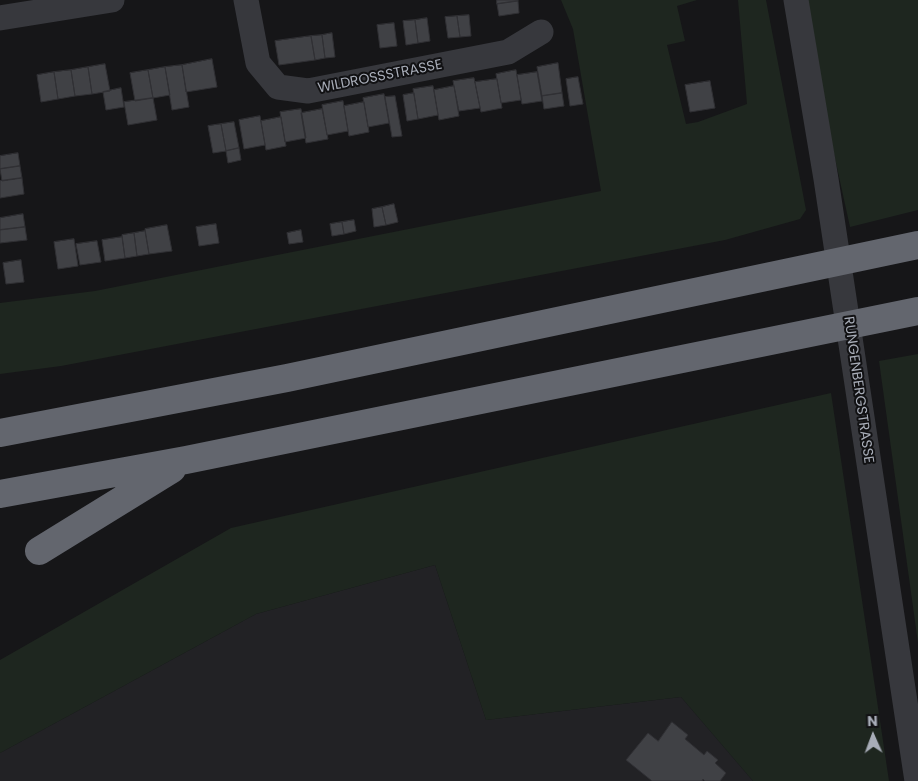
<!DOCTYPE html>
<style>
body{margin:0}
#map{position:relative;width:918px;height:781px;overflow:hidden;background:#161618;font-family:Poppins,sans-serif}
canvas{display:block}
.north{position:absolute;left:848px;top:711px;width:50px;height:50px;-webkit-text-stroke:4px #111113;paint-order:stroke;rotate:358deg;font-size:14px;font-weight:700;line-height:20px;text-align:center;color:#a8adb8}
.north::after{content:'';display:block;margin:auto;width:18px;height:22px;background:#a8adb8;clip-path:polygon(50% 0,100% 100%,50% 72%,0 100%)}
</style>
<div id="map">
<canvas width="918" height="781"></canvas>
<div class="north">N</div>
</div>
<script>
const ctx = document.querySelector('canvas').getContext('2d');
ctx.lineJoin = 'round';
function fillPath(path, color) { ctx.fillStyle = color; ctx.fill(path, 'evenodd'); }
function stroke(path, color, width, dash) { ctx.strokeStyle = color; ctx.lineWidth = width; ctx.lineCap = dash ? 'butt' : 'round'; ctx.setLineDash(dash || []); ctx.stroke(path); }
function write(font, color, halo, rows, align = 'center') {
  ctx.font = font + ' Poppins,sans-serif'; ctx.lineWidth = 4; ctx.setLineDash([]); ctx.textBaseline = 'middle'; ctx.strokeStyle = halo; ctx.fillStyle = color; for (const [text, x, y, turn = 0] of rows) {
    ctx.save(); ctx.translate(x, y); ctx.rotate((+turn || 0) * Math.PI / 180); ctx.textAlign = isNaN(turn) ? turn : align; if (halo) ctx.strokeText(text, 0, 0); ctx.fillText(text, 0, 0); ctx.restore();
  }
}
fillPath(new Path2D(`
 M435,565L486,720L681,697L753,781H0V753L256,614Z`), '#222225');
fillPath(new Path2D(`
 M561,0H697L677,6L685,41L667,45L686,124L698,122L747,104L738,0H766L806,210L800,219L725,240L61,366L0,374V303L95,291L601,191L573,29Z
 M806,0H918V210L850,227L824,108Z
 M918,354V643L879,361Z
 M831,393L889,781H753L681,697L486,720L435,565L256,614L0,753V660L231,528Z`), '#1e261f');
const building = new Path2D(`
 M497,0H518V1L497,4Z
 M518,1L519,13L499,16L497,4Z
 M469,15L471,36L460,37L457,16Z
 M457,16L460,37L448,38L445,17Z
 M427,18L430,41L418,43L415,20Z
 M415,20L418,43L406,45L403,21Z
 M394,23L397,46L380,48L377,25Z
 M332,33L335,57L325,58L322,35Z
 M322,35L325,58L315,60L311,36Z
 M311,36L315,60L279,65L275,41Z
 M212,59L217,87L186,92L182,65Z
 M558,63L562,93L542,96L537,67Z
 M105,64L110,91L92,94L88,67Z
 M182,65L189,107L172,110L165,67Z
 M88,67L92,94L75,96L71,70Z
 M165,67L170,95L153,98L148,70Z
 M71,70L75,96L58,99L54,72Z
 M148,70L153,98L135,101L130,73Z
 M516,70L521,100L501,103L496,74Z
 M54,72L58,99L41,102L37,75Z
 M537,72L542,101L522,104L517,75Z
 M578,77L583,104L570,106L566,79Z
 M474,78L480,108L459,111L453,81Z
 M497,79L502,108L481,112L475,82Z
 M710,81L715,108L690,112L685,85Z
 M433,86L438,115L418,119L413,89Z
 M454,86L459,116L439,120L434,90Z
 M121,88L124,107L106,110L103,92Z
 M414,93L418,119L407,121L403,95Z
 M562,93L564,106L544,109L542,96Z
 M384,94L389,123L368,127L363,98Z
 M395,96L402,136L392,137L385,97Z
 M153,98L157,120L128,125L124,102Z
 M343,101L348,131L327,135L322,105Z
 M364,102L369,132L349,136L344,106Z
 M301,109L306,138L285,142L280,112Z
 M322,109L328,139L306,143L301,113Z
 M260,116L265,145L244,149L239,120Z
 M281,117L286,146L266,150L261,121Z
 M234,122L239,148L226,151L221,124Z
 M221,124L226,151L213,153L208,126Z
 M239,148L241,160L228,163L226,151Z
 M18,153L20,166L0,169V156Z
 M20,166L22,178L2,181L0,169Z
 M22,178L24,194L0,198V181Z
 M394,204L398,222L386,225L382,207Z
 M382,207L386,225L374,227L372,209Z
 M23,214L25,227L0,230V218Z
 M354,220L356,231L344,234L342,222Z
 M342,222L344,234L332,236L330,224Z
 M216,224L219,243L199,246L196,227Z
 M167,225L172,251L149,254L145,229Z
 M25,227L27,240L0,243V230Z
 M301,230L303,242L289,244L287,233Z
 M145,231L149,254L137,256L134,233Z
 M134,233L137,256L125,258L122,235Z
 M122,237L125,258L105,261L102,240Z
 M74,239L78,266L58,269L54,242Z
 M97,241L101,262L80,265L76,244Z
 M21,260L24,282L6,284L3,263Z
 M672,722L688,735L685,739L704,755L707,751L718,760L715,763L726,773L720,781H705L703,779L702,781H652L626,760L648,733L658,741Z`);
fillPath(building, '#404145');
stroke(building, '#303034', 1);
stroke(new Path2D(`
 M246,0L258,63L278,87L308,91L508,52L541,32
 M796,0L826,179L917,781
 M0,18L112,0`), '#37383d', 25);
stroke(new Path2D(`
 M0,433L287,378L918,245
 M0,494L186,460L918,311
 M39,551L172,469`), '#63666e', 28);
write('14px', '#a8adb8', '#111113', [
 ["WILDROSSSTRASSE",380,77,-11],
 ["RUNGENBERGSTRASSE",858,390,82]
]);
</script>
